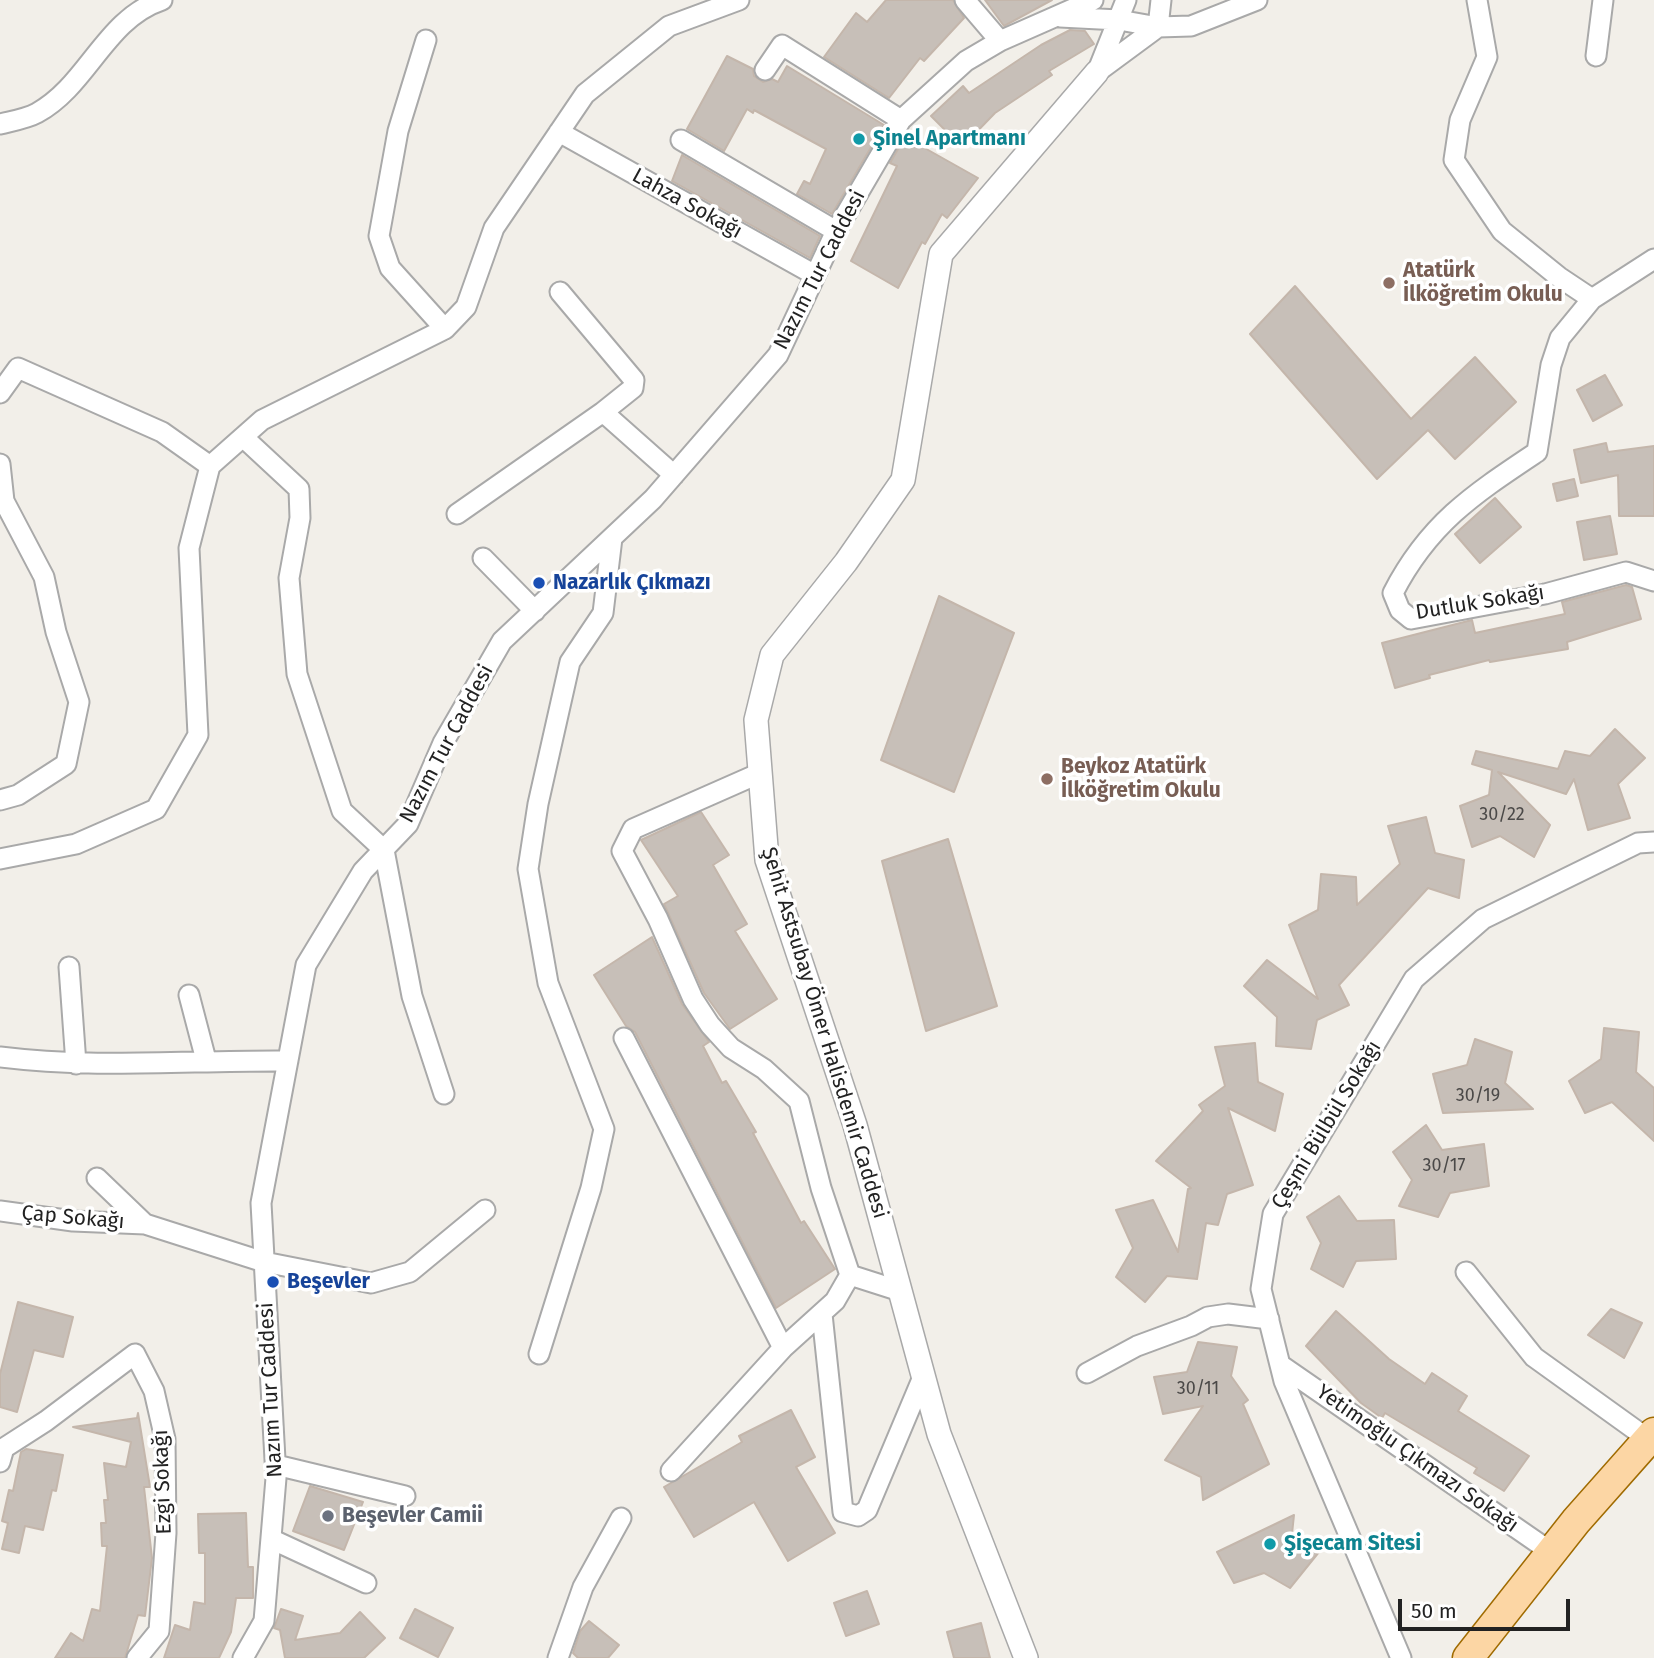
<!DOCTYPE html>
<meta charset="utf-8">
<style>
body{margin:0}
#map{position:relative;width:1654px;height:1658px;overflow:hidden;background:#f2efe9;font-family:"Fira Sans",sans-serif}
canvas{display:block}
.scale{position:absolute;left:1398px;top:1599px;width:172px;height:32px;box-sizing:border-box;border:4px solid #222;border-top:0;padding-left:9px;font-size:21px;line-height:24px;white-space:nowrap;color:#222;-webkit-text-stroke:5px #fff;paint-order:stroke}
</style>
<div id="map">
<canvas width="1654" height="1658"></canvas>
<div class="scale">50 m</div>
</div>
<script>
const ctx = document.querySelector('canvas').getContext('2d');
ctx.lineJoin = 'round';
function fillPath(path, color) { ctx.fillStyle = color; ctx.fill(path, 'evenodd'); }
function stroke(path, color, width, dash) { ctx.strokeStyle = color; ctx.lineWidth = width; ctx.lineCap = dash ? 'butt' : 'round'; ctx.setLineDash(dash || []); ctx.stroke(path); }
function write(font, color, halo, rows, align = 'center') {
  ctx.font = font + ' "Fira Sans",sans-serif'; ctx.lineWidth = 7; ctx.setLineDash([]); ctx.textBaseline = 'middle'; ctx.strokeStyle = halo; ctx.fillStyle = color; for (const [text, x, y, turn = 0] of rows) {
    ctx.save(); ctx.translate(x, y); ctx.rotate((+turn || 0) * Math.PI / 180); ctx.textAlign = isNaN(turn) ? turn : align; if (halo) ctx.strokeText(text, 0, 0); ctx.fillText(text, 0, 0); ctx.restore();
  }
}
const building = new Path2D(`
 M886,0H953L964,18L924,61L920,58L889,98L824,57L856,13L867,22Z
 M985,0H1052L1004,26Z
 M1070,30L1085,31L1094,44L1049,71L1052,75L995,113L962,147L931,116L963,86L969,93L1041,45Z
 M727,56L753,69L754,76L763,82L772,79L778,82L787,66L884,125L832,214L797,194L804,181L810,184L826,149L754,110L753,113L747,109L724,151L687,129Z
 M905,137L978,178L947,218L942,214L925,244L922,242L898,288L851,261L897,166L890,163Z
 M682,155L820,236L810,258L672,181Z
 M1295,286L1411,419L1475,357L1516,402L1455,459L1428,430L1377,479L1250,334Z
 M1605,375L1622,405L1593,421L1577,390Z
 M1606,443L1608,452L1654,446V516H1619L1618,475L1581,483L1574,450Z
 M1574,479L1578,496L1557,501L1553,484Z
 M1495,498L1521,527L1480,563L1455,534Z
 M1610,516L1617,554L1584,560L1577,522Z
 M1626,585L1632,587L1641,619L1567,642L1568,649L1490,662L1489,660L1429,675L1430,678L1395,688L1382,643L1472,620L1475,633L1565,614L1562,602Z
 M939,596L1014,633L954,792L881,760Z
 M1615,729L1645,758L1618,784L1630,818L1588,830L1574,779L1566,794L1498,772L1550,825L1534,857L1500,836L1472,847L1460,806L1489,795L1492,770L1472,764L1476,751L1558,769L1565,751L1590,756Z
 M701,812L729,855L713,865L747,924L735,931L777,999L730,1029L704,993L664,904L678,896L641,840Z
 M1426,817L1435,853L1464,860L1459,898L1428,888L1339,985L1349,1005L1317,1020L1311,1049L1276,1046L1277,1017L1244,986L1267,960L1318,999L1289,925L1318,910L1321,874L1356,877L1357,905L1400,864L1388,826Z
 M948,839L997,1006L926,1031L882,861Z
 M652,937L682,1004L709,1042L703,1046L722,1083L726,1081L756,1132L753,1133L801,1223L804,1221L835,1269L776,1308L635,1032L626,1026L594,975Z
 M1604,1028L1639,1032L1636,1072L1654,1088V1141L1612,1102L1585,1113L1569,1081L1601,1059Z
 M1475,1039L1512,1052L1505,1083L1533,1109L1443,1113L1433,1074L1467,1065Z
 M1255,1043L1258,1082L1283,1094L1275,1131L1228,1108L1253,1185L1227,1194L1218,1225L1206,1223L1197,1279L1167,1276L1145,1302L1116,1277L1133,1248L1116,1210L1153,1200L1178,1252L1188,1189L1191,1188L1156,1161L1203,1111L1199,1105L1225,1086L1215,1047Z
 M1426,1125L1442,1150L1484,1144L1489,1186L1450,1193L1438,1217L1399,1206L1412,1180L1393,1152Z
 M1339,1196L1357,1221L1394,1220L1396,1259L1356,1261L1343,1287L1311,1269L1321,1243L1307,1217Z
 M18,1302L73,1317L63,1357L34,1350L17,1412L0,1407V1374Z
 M1611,1309L1642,1323L1624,1358L1588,1335Z
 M1336,1311L1389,1359L1425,1384L1432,1373L1467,1396L1458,1411L1529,1456L1504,1491L1474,1473L1477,1468L1385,1413L1382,1418L1361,1403L1306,1346Z
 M1198,1342L1237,1347L1231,1376L1248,1400L1243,1404L1269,1464L1203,1500L1201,1477L1165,1460L1203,1406L1163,1414L1154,1377L1187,1372Z
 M791,1410L815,1457L796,1467L835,1533L788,1561L754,1502L694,1537L664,1487L742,1442L739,1436Z
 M138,1413L150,1487H144L152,1558L145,1616L138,1615L125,1658H55L71,1633L83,1641L92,1609L100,1611L107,1546H102L101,1523H106L104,1500H108L104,1463L126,1467L131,1442L73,1427L137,1418Z
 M26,1449L63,1455L56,1491L52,1490L43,1530L25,1526L19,1553L2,1549L8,1523L2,1521L9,1490L13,1491L21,1452Z
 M310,1486L363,1502L344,1550L293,1531Z
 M246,1513L248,1567H253V1598H236L231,1632L219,1658H164L175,1625L190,1630L194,1602L205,1604V1553H199L198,1514Z
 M1294,1515L1292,1534L1319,1552L1290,1588L1264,1573L1234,1583L1217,1552Z
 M867,1591L879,1624L846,1636L834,1603Z
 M281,1609L303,1616L295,1640L340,1633L360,1612L385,1638L364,1658H285L280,1630L274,1628Z
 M415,1609L453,1628L438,1657L400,1638Z
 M589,1621L619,1645L608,1658H578L573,1653L580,1631Z
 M981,1623L990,1658H954L947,1632Z`);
fillPath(building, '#c7bfb8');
stroke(building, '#c4b6ab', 2);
const minor = new Path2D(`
 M965,0L1000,41
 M1477,0L1487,57L1460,120L1454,160L1502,231L1559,277L1592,299L1654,259
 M1060,17L1119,20L1158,27L1191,26L1257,0
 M426,40L398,131L379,236L390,268L445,329
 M1596,56L1603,0
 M765,70L782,45L901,120
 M1098,70L1126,0
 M1097,72L1158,27L1161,0
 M0,124C12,121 26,119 37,113C88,85 105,19 162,0
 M559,132L815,275
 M681,140L836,231
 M560,292L634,380L633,388L603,412
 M1592,299L1560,338L1551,365L1537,452C1474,494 1429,523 1393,593L1400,610L1411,619L1545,594L1626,572L1654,581
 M0,393L18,368L162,432L210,466
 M243,437L299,489L300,518L289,578L297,674L342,811L384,850L412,996L444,1094
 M0,464L4,501L44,577L56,632L79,702L66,764L18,795L0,800
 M457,514L603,412L674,475
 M483,558L535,611
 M760,773L633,829L622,851L658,919L693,999L710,1025L731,1048L764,1069L799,1101L821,1188L850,1275
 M0,859L76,844L156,809L198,735L189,548L210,466L262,420L445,329L466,307L494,228L585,94L669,26L739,0
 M69,967L76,1064
 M189,995L206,1060
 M624,1038L783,1348
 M0,1057C96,1069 191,1060 288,1061
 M97,1178L145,1224
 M0,1211L73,1221L145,1224L264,1262L371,1283L410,1272L485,1210
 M1466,1272L1534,1357L1648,1439
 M822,1314L843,1512L858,1516L867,1510L923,1377
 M539,1354L591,1188L604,1129L548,983L528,869L538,804L570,662L603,613L612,538
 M1282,1366L1551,1552
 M1087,1373L1137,1346L1191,1326L1208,1317L1228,1314L1269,1319
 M0,1462L4,1448L46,1421L135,1354L154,1391L165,1439L166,1533L159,1631L137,1658
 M276,1465L405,1496
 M671,1471L783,1348L835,1301L850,1275L900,1291
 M271,1539L366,1583
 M243,1658L264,1621L276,1478L261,1203L306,965L363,871L408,824L443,743L502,641L653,499L778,355L836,231L901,120L966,61L1000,41L1093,0
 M558,1658L583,1587L621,1518
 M1401,1658L1284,1381L1261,1289L1273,1214L1414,979L1483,919L1638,843L1654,842`);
const tertiary = new Path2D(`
 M1026,1658L939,1434L855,1125L767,860L756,720L772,655L846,562L903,480L941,254L1097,72`);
const primary = new Path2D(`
 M1468,1658L1576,1521L1654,1433`);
stroke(minor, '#a9a9a9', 23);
stroke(tertiary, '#a9a9a9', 26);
stroke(primary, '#a06b00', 33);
stroke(minor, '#fff', 19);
stroke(tertiary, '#fff', 23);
stroke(primary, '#fcd6a4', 30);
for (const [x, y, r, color] of [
 [859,139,7,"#0f9aa8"],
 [1389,283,7,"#8d6e63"],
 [539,583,7,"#1a4fb4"],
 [1047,779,7,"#8d6e63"],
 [273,1282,7,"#1a4fb4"],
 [328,1516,7,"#6b7280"],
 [1270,1544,7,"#0f9aa8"]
]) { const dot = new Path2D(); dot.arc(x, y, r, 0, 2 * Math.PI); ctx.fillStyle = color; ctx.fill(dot); stroke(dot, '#fff', 2.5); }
write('18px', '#4b4948', null, [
 ["30/22",1502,815],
 ["30/19",1478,1096],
 ["30/17",1444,1166],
 ["30/11",1198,1389]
]);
write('bold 21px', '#0d838f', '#fff', [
 ["Şinel Apartmanı",873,139],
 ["Şişecam Sitesi",1284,1544]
], 'left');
write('21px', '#222', '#fff', [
 ["Lahza Sokağı",687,204,29],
 ["Nazım Tur Caddesi",820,270,-63],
 ["Dutluk Sokağı",1480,603,-9],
 ["Nazım Tur Caddesi",447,744,-62],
 ["Şehit Astsubay Ömer Halisdemir Caddesi",824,1033,73],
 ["Çeşmi Bülbül Sokağı",1327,1125,-59],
 ["Çap Sokağı",73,1218,5],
 ["Nazım Tur Caddesi",271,1390,-93],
 ["Yetimoğlu Çıkmazı Sokağı",1417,1459,35],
 ["Ezgi Sokağı",163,1482,-92]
]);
write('bold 21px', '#785e54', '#fff', [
 ["Atatürk",1403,271],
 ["İlköğretim Okulu",1403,295],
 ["Beykoz Atatürk",1061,767],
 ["İlköğretim Okulu",1061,791]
], 'left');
write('bold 21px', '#164399', '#fff', [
 ["Nazarlık Çıkmazı",553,583],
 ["Beşevler",287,1282]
], 'left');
write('bold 21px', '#5b616d', '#fff', [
 ["Beşevler Camii",342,1516]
], 'left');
</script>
